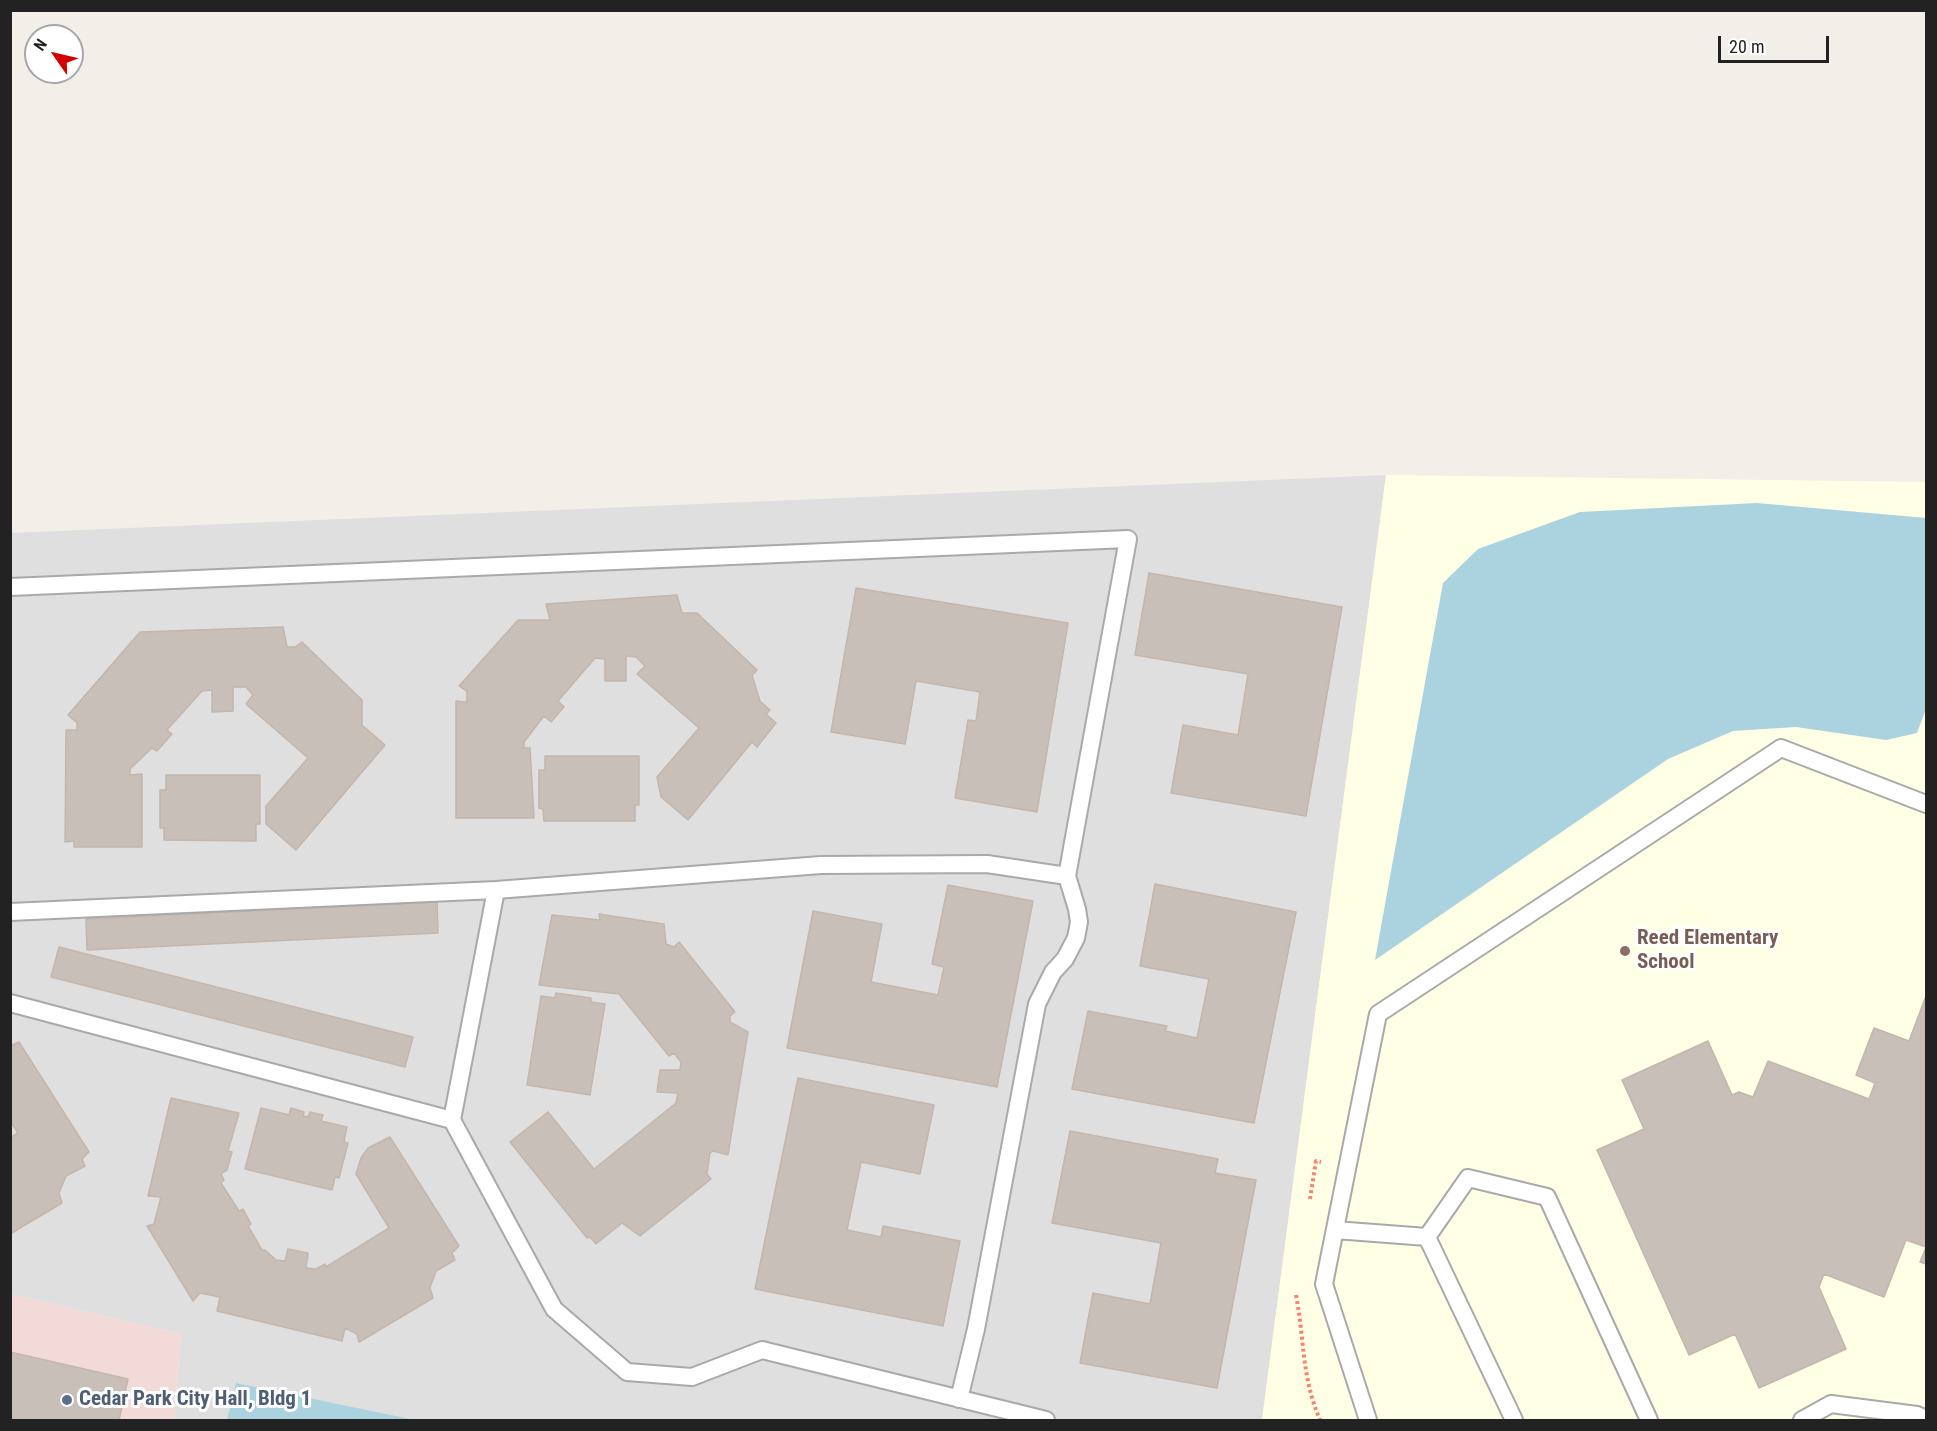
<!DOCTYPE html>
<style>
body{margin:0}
#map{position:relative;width:1937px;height:1431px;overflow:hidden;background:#f2efe9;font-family:"Roboto Condensed",sans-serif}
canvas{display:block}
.frame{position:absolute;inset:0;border:12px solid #222;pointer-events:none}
.north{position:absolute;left:24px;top:24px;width:60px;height:60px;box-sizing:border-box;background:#fff;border:2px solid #a7a7a7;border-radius:50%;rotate:304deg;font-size:16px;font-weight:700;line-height:24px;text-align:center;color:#222}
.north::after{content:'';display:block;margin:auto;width:21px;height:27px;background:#d40000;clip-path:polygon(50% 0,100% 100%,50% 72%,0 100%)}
.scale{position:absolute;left:1718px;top:36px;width:111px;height:27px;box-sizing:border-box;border:3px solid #222;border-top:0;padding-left:8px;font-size:18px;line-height:21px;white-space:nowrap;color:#222;-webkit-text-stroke:4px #fff;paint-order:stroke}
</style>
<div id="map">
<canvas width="1937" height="1431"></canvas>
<div class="frame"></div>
<div class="north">N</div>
<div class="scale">20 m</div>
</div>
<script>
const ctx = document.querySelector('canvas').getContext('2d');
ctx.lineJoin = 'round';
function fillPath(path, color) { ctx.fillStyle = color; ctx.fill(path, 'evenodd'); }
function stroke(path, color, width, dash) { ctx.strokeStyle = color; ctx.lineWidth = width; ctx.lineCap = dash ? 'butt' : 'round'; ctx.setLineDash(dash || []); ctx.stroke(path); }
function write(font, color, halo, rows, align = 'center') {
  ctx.font = font + ' "Roboto Condensed",sans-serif'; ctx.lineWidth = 6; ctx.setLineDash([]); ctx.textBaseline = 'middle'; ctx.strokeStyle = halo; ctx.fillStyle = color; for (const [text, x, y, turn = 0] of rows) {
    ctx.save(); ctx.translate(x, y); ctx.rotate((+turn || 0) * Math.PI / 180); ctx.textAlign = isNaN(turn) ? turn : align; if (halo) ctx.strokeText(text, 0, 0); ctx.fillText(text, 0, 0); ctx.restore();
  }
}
fillPath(new Path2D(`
 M1386,475L1262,1420H174L181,1334L11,1294L10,533Z`), '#e0dfdf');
fillPath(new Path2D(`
 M11,1294L181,1334L174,1420H11Z`), '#f2dad9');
fillPath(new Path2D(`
 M1386,475L1926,482V1420H1262Z`), '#ffffe5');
fillPath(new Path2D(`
 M1757,503L1926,518V709L1917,733L1886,740L1796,727L1733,731L1668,759L1375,960L1443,583L1478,549L1580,512Z
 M236,1383L415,1420H227Z`), '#aad3df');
const building = new Path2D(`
 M1149,573L1342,607L1306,816L1171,793L1183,725L1238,735L1248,674L1135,655Z
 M856,588L1068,623L1037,812L955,798L968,720L976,721L980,692L916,681L905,744L831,732Z
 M677,595L682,613H697L757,670L752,675L760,701L770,710L766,714L776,723L757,747L752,742L688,820L661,797L657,777L699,728L637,674L645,666L636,657L626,656V681H605V659L595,658L558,701L564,707L551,722L544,716L524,742V748H530L534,818H456V701L467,702V691L459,686L518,620H550L546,604Z
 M283,627L287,647H295L302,642L362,700V725L385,745L296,850L266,824V806L308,758L246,704L253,695L246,687H233V711L212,712V690L202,691L167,730L172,734L157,751L152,748L130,769V775L142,774V847H74V841L65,842L66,730H77V723L68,715L140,632Z
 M545,756H639V805H635V821H544L543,809L539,808V770H545Z
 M166,775H260V824H256V841L164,840V828H160V790H166Z
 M1155,884L1296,912L1254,1123L1072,1089L1088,1011L1167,1026L1165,1031L1197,1038L1209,979L1140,966Z
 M948,885L1033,901L997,1087L787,1048L813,911L882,924L871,982L938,995L944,967L932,964Z
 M437,902L438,933L87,950L86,919Z
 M599,914L664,924L666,944L674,947L679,942L735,1012L730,1016V1022L748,1032L728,1155L713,1151L710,1153L707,1174L711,1179L640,1236L622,1223L596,1244L590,1237L587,1238L510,1142L548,1112L594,1169L676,1103L678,1093L657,1092L660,1070H680L681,1062L674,1053L669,1056L619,994L539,985L552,915L600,920Z
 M59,947L413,1037L405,1067L51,977Z
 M556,993L591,998V1002L605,1004L590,1095L527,1085L541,996L555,998Z
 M1926,996V1264L1920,1262L1926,1247L1906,1240L1884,1297L1824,1274L1819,1287L1846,1349L1759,1388L1735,1334L1689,1355L1597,1150L1644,1129L1622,1080L1708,1041L1732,1095L1739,1092L1753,1097L1768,1061L1869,1099L1875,1083L1856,1075L1874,1028L1909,1041Z
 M19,1042L89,1152L82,1159L85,1166L66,1176L59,1193L62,1203L10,1234V1138L18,1133L10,1121V1046Z
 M798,1078L934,1105L920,1174L861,1162L847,1230L881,1237L883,1226L960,1241L943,1326L755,1289Z
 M171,1098L239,1113L228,1151L232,1152L227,1170L221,1174L224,1180L221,1183L239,1211L243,1209L251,1224L248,1226L262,1250H265L276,1260L285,1261L288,1249L308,1253L306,1268L316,1269L325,1264L326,1267L389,1228L356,1174L361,1158L368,1148L390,1137L459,1246L452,1253L455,1260L436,1271L430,1288L433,1298L359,1342L357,1334L345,1328L342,1341L217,1311L220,1297L200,1293L193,1301L147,1226L154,1224L161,1197L148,1196Z
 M261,1108L289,1115L291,1108L304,1112L303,1116L308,1117L310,1112L323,1115L321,1121L347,1127L344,1142L348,1143L339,1178L335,1177L332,1190L245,1169Z
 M1070,1131L1218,1159L1215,1173L1256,1180L1217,1388L1080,1363L1093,1293L1150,1304L1161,1243L1052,1223Z
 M10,1352L128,1379L119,1420H10Z`);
fillPath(building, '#c7bfb8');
stroke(building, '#c4b6ab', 1.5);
const service = new Path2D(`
 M10,587L1128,539L1067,876L1077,909L1079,922L1076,938L1065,959L1053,972L1037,1004L976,1329L959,1399
 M496,890L452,1120L554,1309L627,1372L692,1377L762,1350L1046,1420
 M10,912L496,890L821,865L987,864L1067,876
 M10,1003L452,1120
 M1335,1230L1427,1237
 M1368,1420L1324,1284L1378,1014L1781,748L1926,804
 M1514,1420L1427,1237L1468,1178L1547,1197L1649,1420
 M1802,1420L1831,1404L1917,1415L1926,1419`);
stroke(service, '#a9a9a9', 20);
stroke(new Path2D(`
 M1310,1199L1316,1161L1321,1162
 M1296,1295C1305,1342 1301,1375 1320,1420`), '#fa8072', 4, [3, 3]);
stroke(service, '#fff', 16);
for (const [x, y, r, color] of [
 [1625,951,6,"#8d6e63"],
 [67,1400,6,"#5c6f8a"]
]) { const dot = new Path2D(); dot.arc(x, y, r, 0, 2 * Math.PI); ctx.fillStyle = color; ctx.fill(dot); stroke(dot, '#fff', 2); }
write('bold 21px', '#785e54', '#fff', [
 ["Reed Elementary",1637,939],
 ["School",1637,963]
], 'left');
write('bold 21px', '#4e5e75', '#fff', [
 ["Cedar Park City Hall, Bldg 1",79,1400]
], 'left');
</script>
